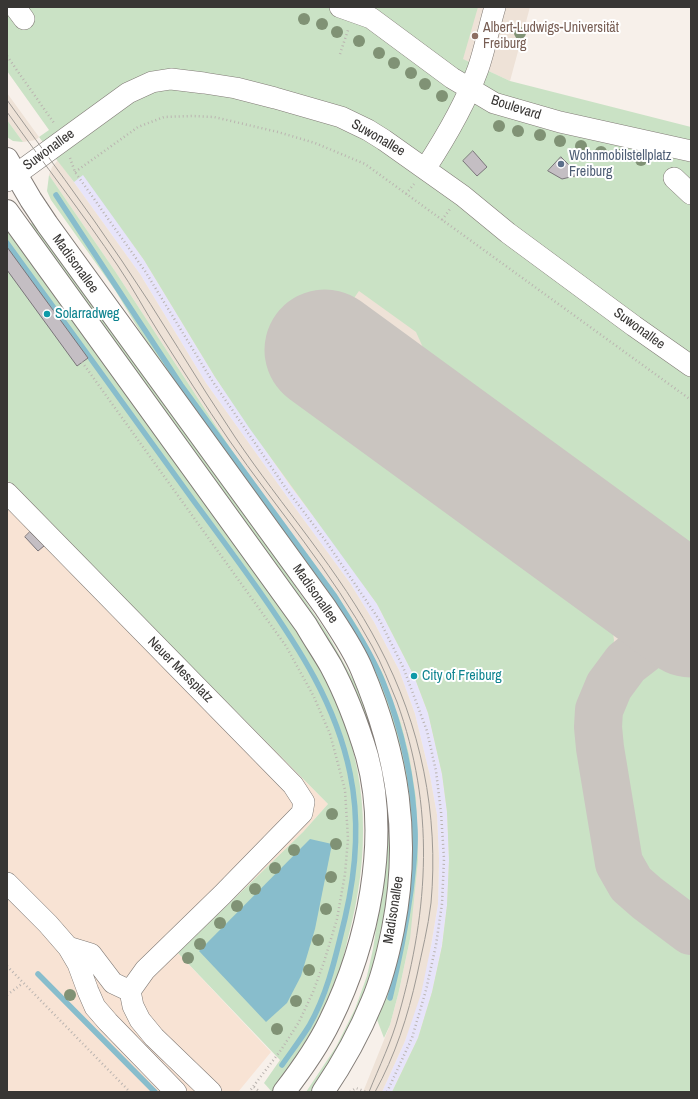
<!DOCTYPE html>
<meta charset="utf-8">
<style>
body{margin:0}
#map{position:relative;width:698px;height:1099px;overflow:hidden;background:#f7f0ea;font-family:"Archivo Narrow",sans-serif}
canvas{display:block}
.frame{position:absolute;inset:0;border:8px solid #383634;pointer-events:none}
</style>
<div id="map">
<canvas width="698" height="1099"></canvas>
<div class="frame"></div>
</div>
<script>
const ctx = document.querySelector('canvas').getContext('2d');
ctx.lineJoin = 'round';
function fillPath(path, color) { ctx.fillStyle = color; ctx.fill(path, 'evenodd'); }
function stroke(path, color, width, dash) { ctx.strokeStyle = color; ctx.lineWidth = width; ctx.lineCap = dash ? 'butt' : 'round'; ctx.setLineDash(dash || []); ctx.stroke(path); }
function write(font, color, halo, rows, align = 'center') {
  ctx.font = font + ' "Archivo Narrow",sans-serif'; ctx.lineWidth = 4; ctx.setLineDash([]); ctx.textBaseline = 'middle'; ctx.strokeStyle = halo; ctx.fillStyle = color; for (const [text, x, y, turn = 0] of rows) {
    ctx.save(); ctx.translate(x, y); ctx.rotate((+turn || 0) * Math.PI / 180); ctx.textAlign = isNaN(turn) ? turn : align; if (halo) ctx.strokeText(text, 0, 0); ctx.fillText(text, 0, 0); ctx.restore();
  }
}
fillPath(new Path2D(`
 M7,480L328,804L303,832L178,953L271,1052L238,1092H7Z`), '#f8e3d4');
fillPath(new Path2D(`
 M79,145L116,220L144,260L215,377L291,487L333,542L377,604L414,676L428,713L442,774L447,812L449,860L447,905L442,945L432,992L418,1038L392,1092H382L405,1041L431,946L438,904L439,859L437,815L430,776L415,714L399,670L374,622L350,583L293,505L206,383L140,274L58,160Z`), '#e7e4fa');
fillPath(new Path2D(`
 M381,7H530L510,81L460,58Z
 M7,93L39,137L36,140L23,142L7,120Z
 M58,160L140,274L206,383L293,505L350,583L374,622L399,670L415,714L430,776L437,815L439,859L438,904L431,946L421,994L405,1041L382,1092H363L390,1025L399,991L410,939L409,754L401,723L383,674L359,629L336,593L279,516L229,446L115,271L49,175L52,167Z
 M95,166L691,406V1092H392L418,1038L432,992L442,946L447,905L449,860L447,812L442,774L428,713L414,676L377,604L333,542L291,487L215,377L144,260L116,220Z`), '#eee2d7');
fillPath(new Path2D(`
 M7,7H478L463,59L510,81L691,127V567L439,383L416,332L359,291L295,381L598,600L612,626L614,640L612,655L607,671L591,706L590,736L614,871L619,884L626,895L691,942V1092H392L418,1038L432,992L442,946L447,905L449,860L447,812L442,774L428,713L414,676L377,604L250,429L215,377L144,260L83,175L74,182L39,137L49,130L7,71Z
 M7,120L23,142L13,141L7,137Z
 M49,175L115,271L229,446L279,516L336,593L359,629L383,674L401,723L409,754L416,798L418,860L410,939L399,991L390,1025L384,1038L376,1017L403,928L386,707L165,373L115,290L51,200L47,191Z
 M31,223L33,224L38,230L277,559L327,633L355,683L376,740L384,771L391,838L389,897L379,955L360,1012L313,1092H306L336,1047L355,1009L367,976L373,949L381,897L371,743L29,224Z
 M7,227L296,628C308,649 322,669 332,691C370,775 371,854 347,942C343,959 339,977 332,994C317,1029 294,1061 272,1092L264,1083L280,1060L178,953L303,832L328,804L7,480Z
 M683,664L691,670V917L644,883L637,876L633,868L609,731C609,725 608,718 610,713C615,690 636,671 658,665C665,663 675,664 683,664Z`), '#cae2c5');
fillPath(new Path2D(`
 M310,839L332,844L315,929L301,976L287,1003L266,1022L199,951Z`), '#88bdcc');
stroke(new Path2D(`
 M56,195L181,385L334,595C351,622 371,653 383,682C402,729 413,780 415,830C416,850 413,871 411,890C406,927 399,962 390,998
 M7,243C69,329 131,414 193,500C216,531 238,561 260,592C299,648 336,704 350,773C360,821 356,871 345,918C336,955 328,993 309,1026C301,1039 291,1052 282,1065
 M38,974L155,1092`), '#88bdcc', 5.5);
stroke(new Path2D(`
 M691,626L675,629L653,642L626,663L609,686L599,710L598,727L600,748L619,863L631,884L647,898L691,931`), '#cac5c0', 48);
stroke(new Path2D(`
 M325,350L691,617`), '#cac5c0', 121);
const building = new Path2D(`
 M473,151L487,167L477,176L463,161Z
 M561,157L579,175L562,179L548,171Z
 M7,247L88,358L77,366L7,270Z
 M30,532L44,546L38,551L25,537Z`);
fillPath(building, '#c4bec3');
stroke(building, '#7a757a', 1);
const minor = new Path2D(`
 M15,7L24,19
 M340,7L371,18L452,78L494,103L560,122L691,151
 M425,169C446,137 465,105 478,69C485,49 489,27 495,7
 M674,178L691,194
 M7,181L128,93L152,82L171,79L204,83L236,88L275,98L341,117L368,130L384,140L463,196L508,233L634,326L691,366
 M7,493L293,785L304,802L302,813L222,895L145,970L130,991L133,1006L140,1020L154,1037L211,1092
 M7,883L48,924L68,947L78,964L88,991L95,1007L108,1022L176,1092
 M68,947L91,954L113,983L130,991`);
const major = new Path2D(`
 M7,159L31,200L47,224L325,607C338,627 353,648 362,670C398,755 411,838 393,929C388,954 382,979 372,1002C359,1034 342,1064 323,1092
 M7,211L306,625C314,639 323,652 331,666C346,694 358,726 367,756C390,840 368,944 330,1021C318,1046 301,1070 284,1092`);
stroke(minor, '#817b76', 22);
stroke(major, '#817b76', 24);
stroke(new Path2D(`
 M340,54L348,30
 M7,56L54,123
 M70,158L75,172L145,271L211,379L285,487L325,540L380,621L403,667L427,731L436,771L441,812L444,859L442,904L436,945L426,990L412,1038L387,1092
 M75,172L138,127L164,117L192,116L214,117L278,132L315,143L365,164L691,400
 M406,194L414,184
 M442,220L450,209
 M82,362L286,646L314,697L330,734L345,790L348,839L345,874L337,919L324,962L313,992L299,1022L281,1050L249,1092
 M7,966L130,1092
 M7,995L23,983
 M254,1087L260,1092
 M350,1092L356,1088L366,1092`), '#bab4b0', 2.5, [1, 3]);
stroke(minor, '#fff', 21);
stroke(major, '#fff', 22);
stroke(new Path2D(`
 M7,100C45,153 85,206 122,261C161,318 196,379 235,437C282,507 340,571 379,646C421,725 439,815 431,903C428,928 422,951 417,975C408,1016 395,1056 375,1092
 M7,112C44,164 83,214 118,266C133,288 145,311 159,333C182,369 205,405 229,440C277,509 332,572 372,646C382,664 389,683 397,702C435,807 429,908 399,1014C392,1041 379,1067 369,1092`), '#9e9a95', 1);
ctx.fillStyle = '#809275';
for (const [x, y] of [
 [304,19],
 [322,24],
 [337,32],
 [520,33],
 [359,41],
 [379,53],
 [394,63],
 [411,73],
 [425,84],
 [442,96],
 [499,126],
 [518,131],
 [540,135],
 [560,141],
 [581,146],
 [601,152],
 [620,155],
 [641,160],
 [332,814],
 [336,844],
 [294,850],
 [275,868],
 [331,877],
 [255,889],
 [237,906],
 [326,909],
 [220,923],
 [318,940],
 [200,944],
 [188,958],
 [309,970],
 [70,995],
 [296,1001],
 [277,1029]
]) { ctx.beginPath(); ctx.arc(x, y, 6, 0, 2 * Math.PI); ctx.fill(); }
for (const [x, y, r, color] of [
 [475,36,4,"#8d6e63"],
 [561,164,4,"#5c6f8a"],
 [47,314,4,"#0f9aa8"],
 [414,676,4,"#0f9aa8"]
]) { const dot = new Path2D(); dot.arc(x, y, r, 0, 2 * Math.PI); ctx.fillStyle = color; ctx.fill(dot); stroke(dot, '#fff', 1.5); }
write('14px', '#785e54', '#fff', [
 ["Albert-Ludwigs-Universität",483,28],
 ["Freiburg",483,44]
], 'left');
write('14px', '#383634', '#fff', [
 ["Boulevard",516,108,18],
 ["Suwonallee",378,138,30],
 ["Suwonallee",49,150,-36],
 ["Madisonallee",75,264,54],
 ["Suwonallee",639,329,36],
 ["Madisonallee",315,594,55],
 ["Neuer Messplatz",180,670,45],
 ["Madisonallee",394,910,-81]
]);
write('14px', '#4e5e75', '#fff', [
 ["Wohnmobilstellplatz",569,156],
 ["Freiburg",569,172]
], 'left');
write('14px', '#0d838f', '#fff', [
 ["Solarradweg",55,314],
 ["City of Freiburg",422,676]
], 'left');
</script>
